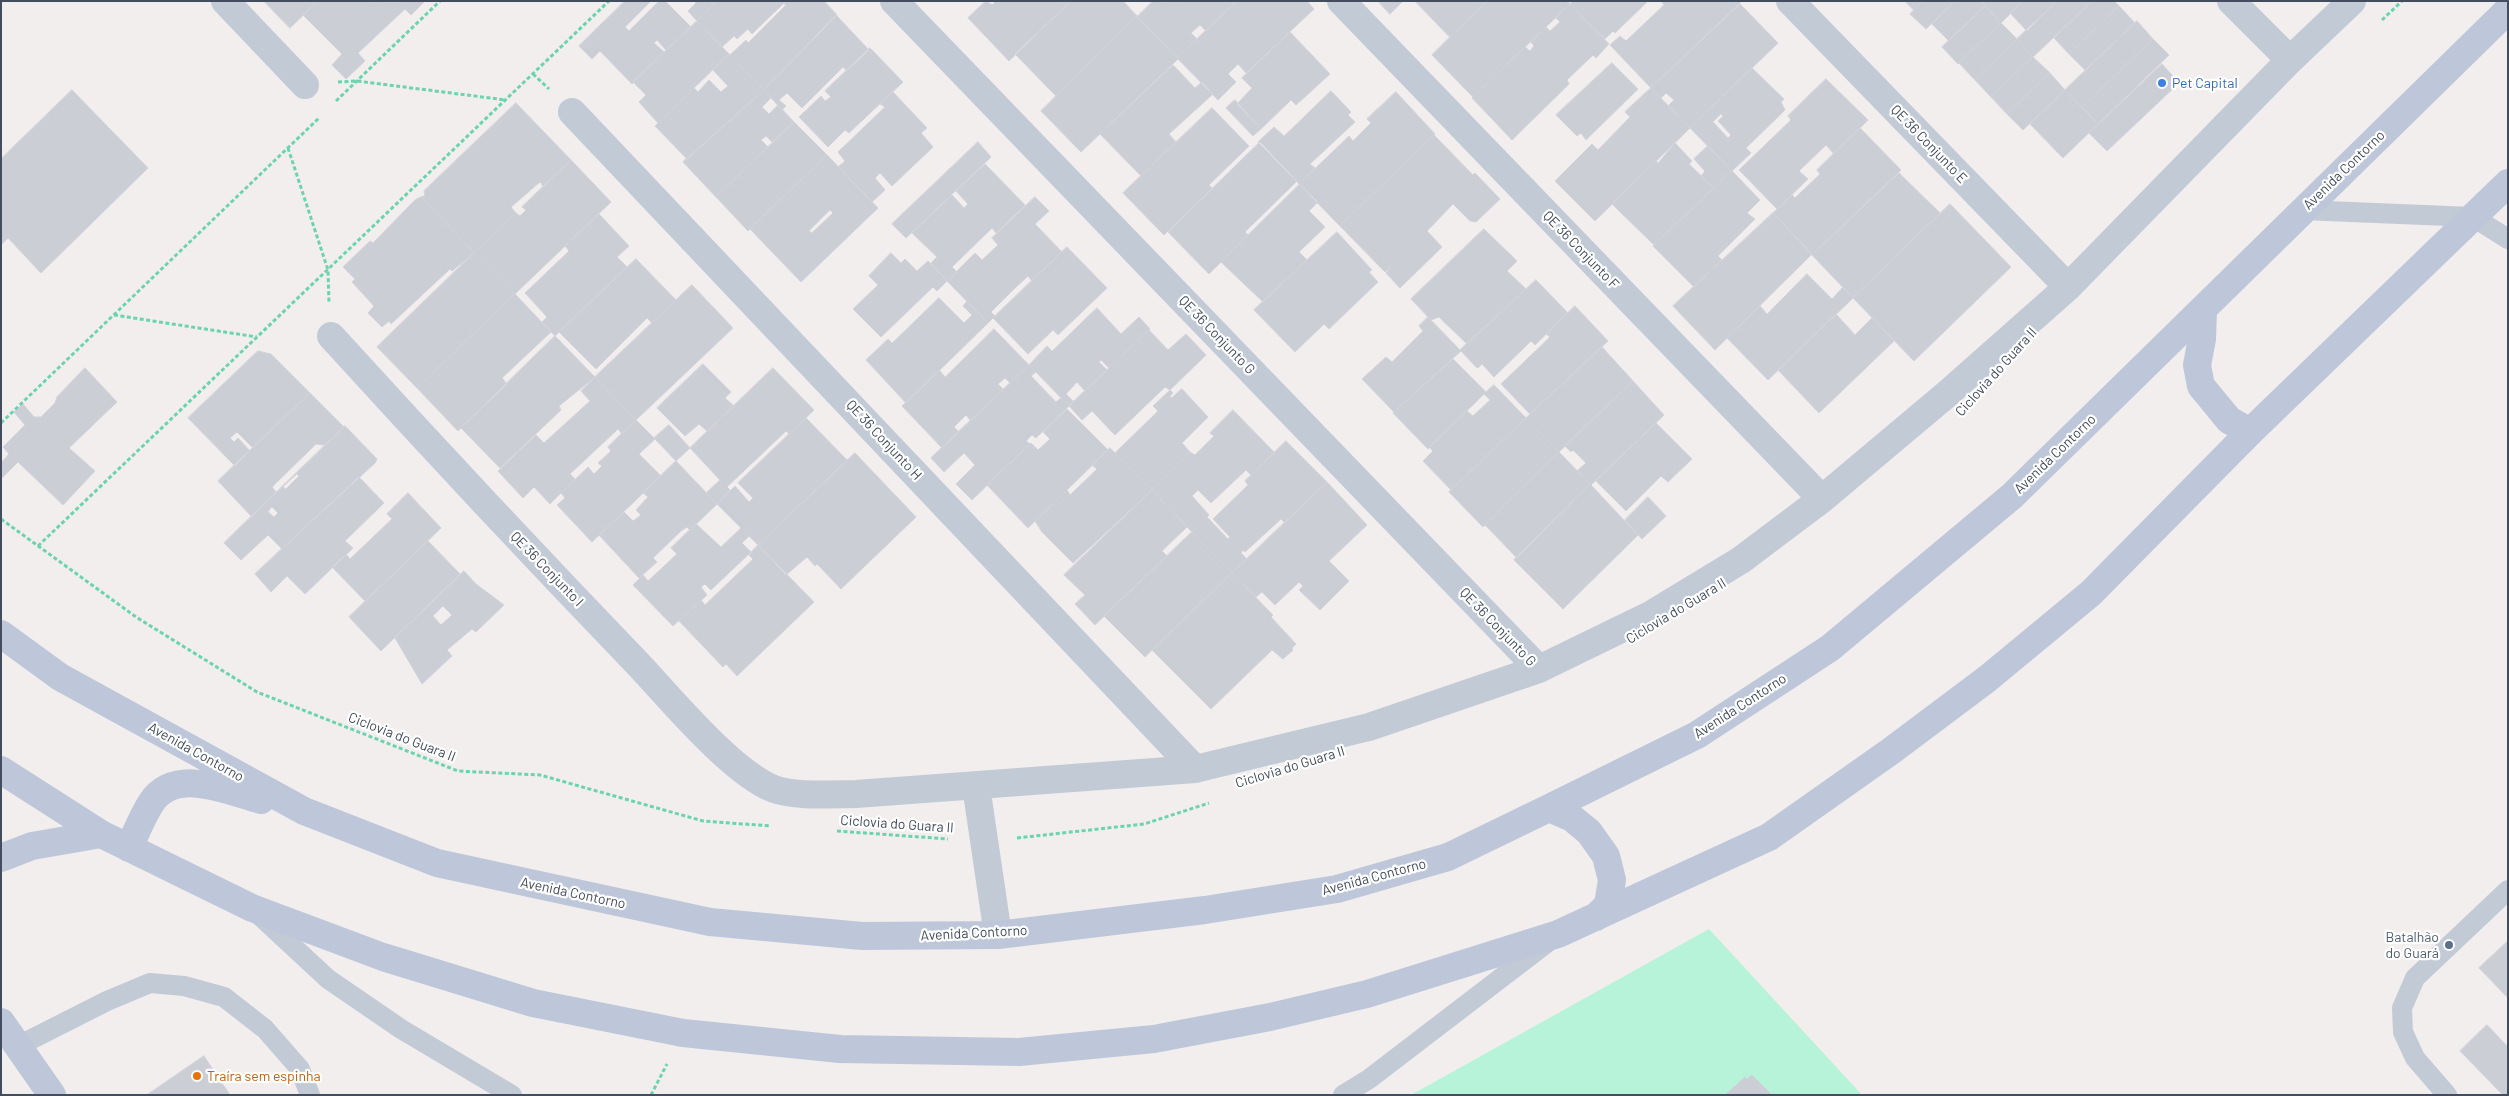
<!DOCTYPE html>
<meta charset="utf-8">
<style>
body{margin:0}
#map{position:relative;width:2509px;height:1096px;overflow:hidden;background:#f1eeed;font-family:Barlow,sans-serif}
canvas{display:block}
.frame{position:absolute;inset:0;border:2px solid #444d5d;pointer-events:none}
</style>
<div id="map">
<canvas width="2509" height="1096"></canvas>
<div class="frame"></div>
</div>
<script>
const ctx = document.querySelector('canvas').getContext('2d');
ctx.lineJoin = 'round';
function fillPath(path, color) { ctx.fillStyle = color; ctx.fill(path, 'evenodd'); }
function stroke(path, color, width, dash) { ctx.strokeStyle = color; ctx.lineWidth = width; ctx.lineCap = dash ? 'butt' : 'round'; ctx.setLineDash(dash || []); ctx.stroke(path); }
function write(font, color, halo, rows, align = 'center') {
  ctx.font = font + ' Barlow,sans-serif'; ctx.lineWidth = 4.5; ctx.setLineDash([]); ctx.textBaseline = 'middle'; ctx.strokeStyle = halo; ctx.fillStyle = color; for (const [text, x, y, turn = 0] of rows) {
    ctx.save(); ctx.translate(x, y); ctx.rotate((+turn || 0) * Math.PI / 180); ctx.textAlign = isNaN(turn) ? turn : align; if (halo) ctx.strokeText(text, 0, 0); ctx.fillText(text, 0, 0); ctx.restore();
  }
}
fillPath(new Path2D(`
 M1709,929L1862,1095H1411Z`), '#b7f3d8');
const building = new Path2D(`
 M264,1H318L290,28Z
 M318,1L400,2L425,1L411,15L405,9L358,53L365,61L346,79L332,65L342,54L303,15Z
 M625,1H651L625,27L629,31L659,1H665L691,27L666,50L657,40L654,43L664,52L632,84L600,51L592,59L579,46Z
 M694,1H717L697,21L688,11L696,3Z
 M717,1H786L752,34L748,29L737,39L734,36L722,47L697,21Z
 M786,1H824L837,15L764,90L730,55L746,40L748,43L786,5L784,4Z
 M986,1L992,5L996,1H1071L1009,61L968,18Z
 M1071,1H1123L1137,16L1056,96L1015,54Z
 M1153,1L1164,2L1237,1L1206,31L1200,25L1191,33L1197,39L1177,58L1137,17Z
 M1237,1H1307L1314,9L1246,73L1238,64L1228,74L1236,82L1218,100L1177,58Z
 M1378,1H1403L1390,14Z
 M1415,1H1487L1450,37Z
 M1487,1H1567L1570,4L1473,97L1432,55Z
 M1573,1H1648L1615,33L1613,31L1605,39L1570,4Z
 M1661,1H1742L1651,88L1610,45L1620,36L1626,41L1664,5Z
 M1905,1H1923L1914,10Z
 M1923,1H1955L1926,29L1910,14Z
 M1955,1H1981L1985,6L1949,41L1932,24Z
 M1981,1H2023L2001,23Z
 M2023,1H2057L2027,31L2010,13Z
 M2057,1H2092L2033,57L2017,39Z
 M2092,1H2114L2119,6L2069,54L2054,38Z
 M1570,4L1609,44L1596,58L1593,55L1567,80L1569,84L1512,140L1472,98L1525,47L1530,51L1534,46L1531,42L1546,27L1550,31L1560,22L1556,18Z
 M1740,4L1778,43L1690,128L1668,106L1674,100L1666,93L1661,98L1651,88Z
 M1985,6L2001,23L1958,64L1942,47Z
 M2119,6L2135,23L2085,70L2069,54Z
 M836,15L869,50L847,71L843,67L802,108L787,93L779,100L786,106L782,110L764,90Z
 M1137,16L1178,59L1081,152L1041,111Z
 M697,21L729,54L658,123L639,102L646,95L633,82Z
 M2137,21L2153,39L2082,107L2065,90Z
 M2001,23L2017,39L1975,80L1959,63Z
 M1290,32L1330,74L1296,105L1291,100L1261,129L1237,104L1252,88L1242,78Z
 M2017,39L2033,57L1991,97L1975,80Z
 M2153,39L2169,55L2098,124L2082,107Z
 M870,48L903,82L849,133L845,130L828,147L799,117L821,96L825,101L831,97L825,91Z
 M729,54L764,90L687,159L655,126L694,88L698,92L709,80L721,92L728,86L713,70Z
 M2033,57L2050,73L2007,114L1991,97Z
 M1612,63L1638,89L1586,140L1581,133L1577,136L1556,115Z
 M2162,64L2179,83L2107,151L2089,133Z
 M1173,65L1195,88L1202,82L1213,94L1169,134L1176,142L1141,176L1100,134Z
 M1752,68L1784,99L1781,102L1785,110L1746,148L1751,153L1732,171L1690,128ZM1721,114L1723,116L1718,121L1731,135L1728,138L1713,122Z
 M2050,73L2065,90L2023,130L2007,114Z
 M1826,79L1868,120L1834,154L1826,145L1799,171L1808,179L1777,209L1739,170L1791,120L1788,116Z
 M1651,88L1690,128L1595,221L1555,181L1592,144L1598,150L1630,117L1625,112Z
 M72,90L148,168L41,273L8,238L1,245V159Z
 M764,90L771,98L762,107L769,114L778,105L794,122L772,142L766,136L761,140L768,147L716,197L683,162Z
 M2065,90L2098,124L2063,158L2030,124Z
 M1331,91L1351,112L1348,115L1355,122L1310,164L1315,168L1299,184L1258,142L1274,127L1284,136Z
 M893,92L927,128L921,133L933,147L892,186L880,173L875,178L885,190L872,202L838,167L845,161L838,152L885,107L880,104Z
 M1396,92L1435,134L1340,226L1299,184L1349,136L1353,141L1371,123L1367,119Z
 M1235,100L1261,129L1253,136L1226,108Z
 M516,103L571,160L543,186L540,182L511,207L516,213L474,253L421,197L425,196L424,191Z
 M1212,108L1249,146L1209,185L1212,188L1164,235L1123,193Z
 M794,122L827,155L748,231L716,197Z
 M1860,128L1901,170L1812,255L1773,213L1792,195L1795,198L1820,174L1817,170Z
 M1434,135L1473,175L1475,173L1500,199L1476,222L1470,221L1453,204L1427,231L1442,247L1400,288L1386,273L1391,266L1385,272L1340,226Z
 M978,142L991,157L906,238L892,224Z
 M1260,142L1297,181L1245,232L1248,235L1209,274L1168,232Z
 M1675,143L1692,161L1689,164L1714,188L1654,245L1612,204L1656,161L1658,163Z
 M1708,146L1732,171L1714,188L1701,176L1705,171L1694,159Z
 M827,155L878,208L801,282L750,229ZM830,210L833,213L812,233L809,231Z
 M571,160L611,202L515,294L474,253L516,213L520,216L526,210L522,207Z
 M985,164L1025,205L996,233L992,228L952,267L957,272L947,281L931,263L937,257L912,233L952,195L964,208L968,204L956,191Z
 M1732,171L1760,200L1747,213L1755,219L1718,256L1722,260L1694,287L1653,246Z
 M1899,173L1940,213L1853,298L1812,255Z
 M1300,184L1318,202L1309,211L1325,227L1299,252L1307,260L1263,302L1221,262Z
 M421,197L474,253L452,271L450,269L391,324L389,321L382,327L368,313L374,306L352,282L355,279L343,267L370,241L373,243L415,200Z
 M1035,197L1049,211L1035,224L1062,252L1032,281L1028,276L1013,290L991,312L995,316L988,323L947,281L975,253L982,260L998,245L992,238Z
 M1950,204L2011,267L1914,361L1853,298Z
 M1773,213L1812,254L1715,350L1673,306Z
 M599,214L629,246L617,257L627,267L555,336L542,322L547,317L525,293L569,251L565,246Z
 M1484,229L1517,261L1507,271L1526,289L1467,344L1439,317L1431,320L1411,299Z
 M1337,232L1372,270L1369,272L1378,282L1329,329L1324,324L1295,352L1254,310Z
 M1067,247L1107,288L1058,335L1053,330L1028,354L993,318Z
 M474,253L515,294L417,388L377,347Z
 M891,253L901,263L905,259L917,271L928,261L947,281L937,291L933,287L881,337L853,309L878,285L869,276Z
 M636,259L676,300L652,323L647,318L596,369L559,332Z
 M1807,274L1832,299L1843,287L1853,298L1768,380L1727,338L1760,306L1767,314Z
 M1536,280L1568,313L1535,345L1531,341L1494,377L1482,364L1478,368L1476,367L1460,350Z
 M692,285L733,328L636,420L595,377Z
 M515,294L551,332L502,378L507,384L458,431L417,388Z
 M939,298L964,323L972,315L963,306L967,301L988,323L906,403L866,360L888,339L892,343Z
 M1575,306L1608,341L1530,414L1501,384L1550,337L1546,334Z
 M1097,308L1121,334L1139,317L1150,329L1109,368L1101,360L1099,362L1107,370L1085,391L1077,382L1066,394L1074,402L1069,406L1029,365L1047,346L1052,351Z
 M1836,314L1855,335L1872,318L1894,341L1819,413L1778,370Z
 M1428,317L1461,351L1394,412L1362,379L1386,357L1392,362L1423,331L1419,326Z
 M994,329L1029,365L1010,383L1005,378L998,384L1003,389L971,421L966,415L954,427L959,432L942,448L902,406L939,370L945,377Z
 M1149,330L1168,350L1186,334L1206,355L1170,390L1165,387L1115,435L1092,411L1082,420L1069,406Z
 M555,336L595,377L559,406L561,410L500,468L461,428Z
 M1602,347L1633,381L1559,452L1526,418Z
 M258,351L271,354L310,393L253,448L237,432L230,438L234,442L238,438L250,451L235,466L188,418Z
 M1453,359L1486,392L1428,449L1393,413Z
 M703,364L731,392L725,398L734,406L707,431L699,424L685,436L657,408Z
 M1029,365L1036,372L1031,376L1056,402L1061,398L1069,406L1036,438L1032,435L1026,441L1030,444L972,500L956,484L975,465L964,453L944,472L931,458Z
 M85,368L117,402L69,448L95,471L63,505L18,462L1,479V463L9,454L3,447L25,425L14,412L23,404L34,417H41L55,403L57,397Z
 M773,368L814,410L789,434L786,431L727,487L730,490L717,504L706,493L720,480L690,448Z
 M595,377L636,420L622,434L618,429L570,474L575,479L550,504L534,487L523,498L498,471L536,435L544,443L590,401L581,391Z
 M1633,381L1664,415L1591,485L1577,471L1586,463L1573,450L1571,452L1565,446Z
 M1494,385L1526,418L1451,490L1423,461L1433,451L1429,447L1467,411L1473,416L1490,400L1484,394Z
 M1182,389L1208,417L1182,443L1190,452L1152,490L1115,453L1158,411L1153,406L1170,390L1173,393L1170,396L1171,398Z
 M310,393L344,427L324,445L316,444L272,487L276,492L251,516L218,481Z
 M1067,409L1108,450L1028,528L987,485L1031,443L1038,450L1050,439L1043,432Z
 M1233,410L1274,452L1251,475L1246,470L1211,503L1198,490L1192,496L1209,515L1192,532L1152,490L1190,452L1195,455L1214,436L1210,433Z
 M806,418L847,460L758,545L717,504L735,486L749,502L753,498L738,483Z
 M1526,418L1559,452L1483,527L1449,492Z
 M636,420L655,439L639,454L661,476L592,542L557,505L565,498L561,493L588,467L594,474L602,466L598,463L611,451L608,447Z
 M1656,423L1692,459L1668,482L1661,476L1626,511L1596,481Z
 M669,425L690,448L676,461L654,438Z
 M345,426L377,459L375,463L282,549L268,535L241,560L224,543ZM297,474L299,476L286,489L283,487ZM272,507L278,513L274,517L268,512Z
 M1286,441L1327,482L1285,523L1281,519L1245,552L1243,550L1241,553L1247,559L1232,573L1192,532L1207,517L1228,539L1230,537L1213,519L1248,485L1245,481Z
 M1110,448L1152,490L1073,563L1042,532L1035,521L1067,490L1070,495L1097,469L1092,465Z
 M1559,452L1590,484L1517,558L1485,525Z
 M855,453L916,517L841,589L817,564L815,566L807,557L786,575L758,545Z
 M676,461L717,504L690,530L687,527L681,531L653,558L657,562L639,578L599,535L624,512L633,521L641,515L636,510L648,497L643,493Z
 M359,477L384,503L345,541L353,548L305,594L287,576L271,592L255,574Z
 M1327,482L1367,525L1329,561L1349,581L1320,610L1299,590L1303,586L1299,582L1275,605L1262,592L1256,597L1232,573Z
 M1590,484L1638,535L1563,609L1514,560Z
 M1152,490L1187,527L1162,551L1167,556L1095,625L1075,604L1085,595L1064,575Z
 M408,493L441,528L365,601L332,567L346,554L350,559L392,519L387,514Z
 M1648,497L1666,516L1642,539L1625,520Z
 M696,524L721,547L741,528L749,536L742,543L751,552L711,590L705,584L701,587L707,595L673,626L633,585L643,575L648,581L677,554L671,548Z
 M1192,532L1232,573L1145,657L1104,616Z
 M428,541L460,574L381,651L349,617Z
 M758,545L814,602L737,676L726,664L723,667L679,621L701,600L705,605L753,559L749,555Z
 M464,571L476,584L504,605L476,632L472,629L447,650L452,656L422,684L395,638ZM443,606L452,615L441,625L433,616Z
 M1232,573L1273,615L1271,617L1296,644L1292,648L1293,650L1283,659L1272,650L1211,709L1152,650Z
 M2508,941V998L2479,968Z
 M2487,1025L2508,1047V1095H2503L2460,1051Z
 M204,1056L230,1095H147Z
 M1752,1075L1772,1095H1725L1745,1077L1747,1079Z`);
fillPath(building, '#ccced6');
stroke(building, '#d1d2da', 1);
stroke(new Path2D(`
 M2382,20L2402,1
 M533,74L549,89
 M338,82L357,81L506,100
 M336,101L440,1
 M288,148L328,270L329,303
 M114,315L257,337
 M1,423L319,118
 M1,519L136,617L257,692L458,771L540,775L703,821L771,826
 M38,546L609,1
 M837,831L948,839
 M1017,838L1144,824L1209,803
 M651,1095L667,1064`), '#6cd3b1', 3, [4, 2.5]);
stroke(new Path2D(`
 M2302,210L2473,217L2508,239
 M259,915L328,979L401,1029L512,1095
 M18,1046L107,1001L150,983L184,986L224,997L265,1029L300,1069L310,1095
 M1343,1095L1369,1079L1548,942
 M2447,1095L2415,1058L2403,1032L2402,1008L2415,978L2508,890`), '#c2cad6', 20);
stroke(new Path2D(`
 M225,1L305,85
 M894,1L1539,669
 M1341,1L1822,499
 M1790,1L2068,287
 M2231,1L2290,60
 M572,112L1195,769
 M331,336C432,447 534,556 638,664C670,698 732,773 774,789C796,797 832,794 856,794L1195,769L1369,727L1539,669L1652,614L1741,560L1822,499L1947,394L2068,287L2290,60L2352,1
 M976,786L998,935`), '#c2cad6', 28);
stroke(new Path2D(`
 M2203,311L2202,339L2197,365L2201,386L2229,420L2250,432
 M1,634L60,677L304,811L437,863L710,922L862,936L998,935L1205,910L1337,889L1448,857L1549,808L1697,735L1830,648L2012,496L2508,10
 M1,770L101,834L252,908L383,957L533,1003L683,1033L840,1049L1019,1052L1154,1039L1270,1017L1367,994L1558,934L1769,837L1891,751L1987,679L2091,593L2250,432L2508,183
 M1549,808L1572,818L1589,832L1606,856L1612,880L1608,905L1596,917
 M129,848C136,833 142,817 151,803C175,766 228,791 261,800
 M1,858L32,846L101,834
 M1,1022L52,1095`), '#bec7d9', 28);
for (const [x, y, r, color] of [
 [2162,83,5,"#3f7fe0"],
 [2449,945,5,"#5c6f8a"],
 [197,1076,5,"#e8710a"]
]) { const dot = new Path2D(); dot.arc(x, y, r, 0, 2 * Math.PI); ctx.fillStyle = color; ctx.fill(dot); stroke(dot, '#fff', 2); }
write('14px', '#366cbe', '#fff', [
 ["Pet Capital",2172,83]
], 'left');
write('14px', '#444d5d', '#fff', [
 ["QE 36 Conjunto E",1929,144,46],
 ["Avenida Contorno",2344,170,-44],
 ["QE 36 Conjunto F",1581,250,46],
 ["QE 36 Conjunto G",1217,335,46],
 ["Ciclovia do Guara II",1996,372,-48],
 ["QE 36 Conjunto H",884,440,47],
 ["Avenida Contorno",2055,454,-44],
 ["QE 36 Conjunto I",547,569,46],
 ["Ciclovia do Guara II",1676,611,-31],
 ["QE 36 Conjunto G",1498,627,46],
 ["Avenida Contorno",1740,706,-33],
 ["Ciclovia do Guara II",402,737,21],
 ["Avenida Contorno",196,752,29],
 ["Ciclovia do Guara II",1290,767,-17],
 ["Ciclovia do Guara II",897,824,4],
 ["Avenida Contorno",1374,877,-15],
 ["Avenida Contorno",573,893,12],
 ["Avenida Contorno",974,933,-3]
]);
write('14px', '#4e5e75', '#fff', [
 ["Batalhão",2439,937],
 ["do Guará",2439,953]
], 'right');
write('14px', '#c56008', '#fff', [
 ["Traíra sem espinha",207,1076]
], 'left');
</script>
